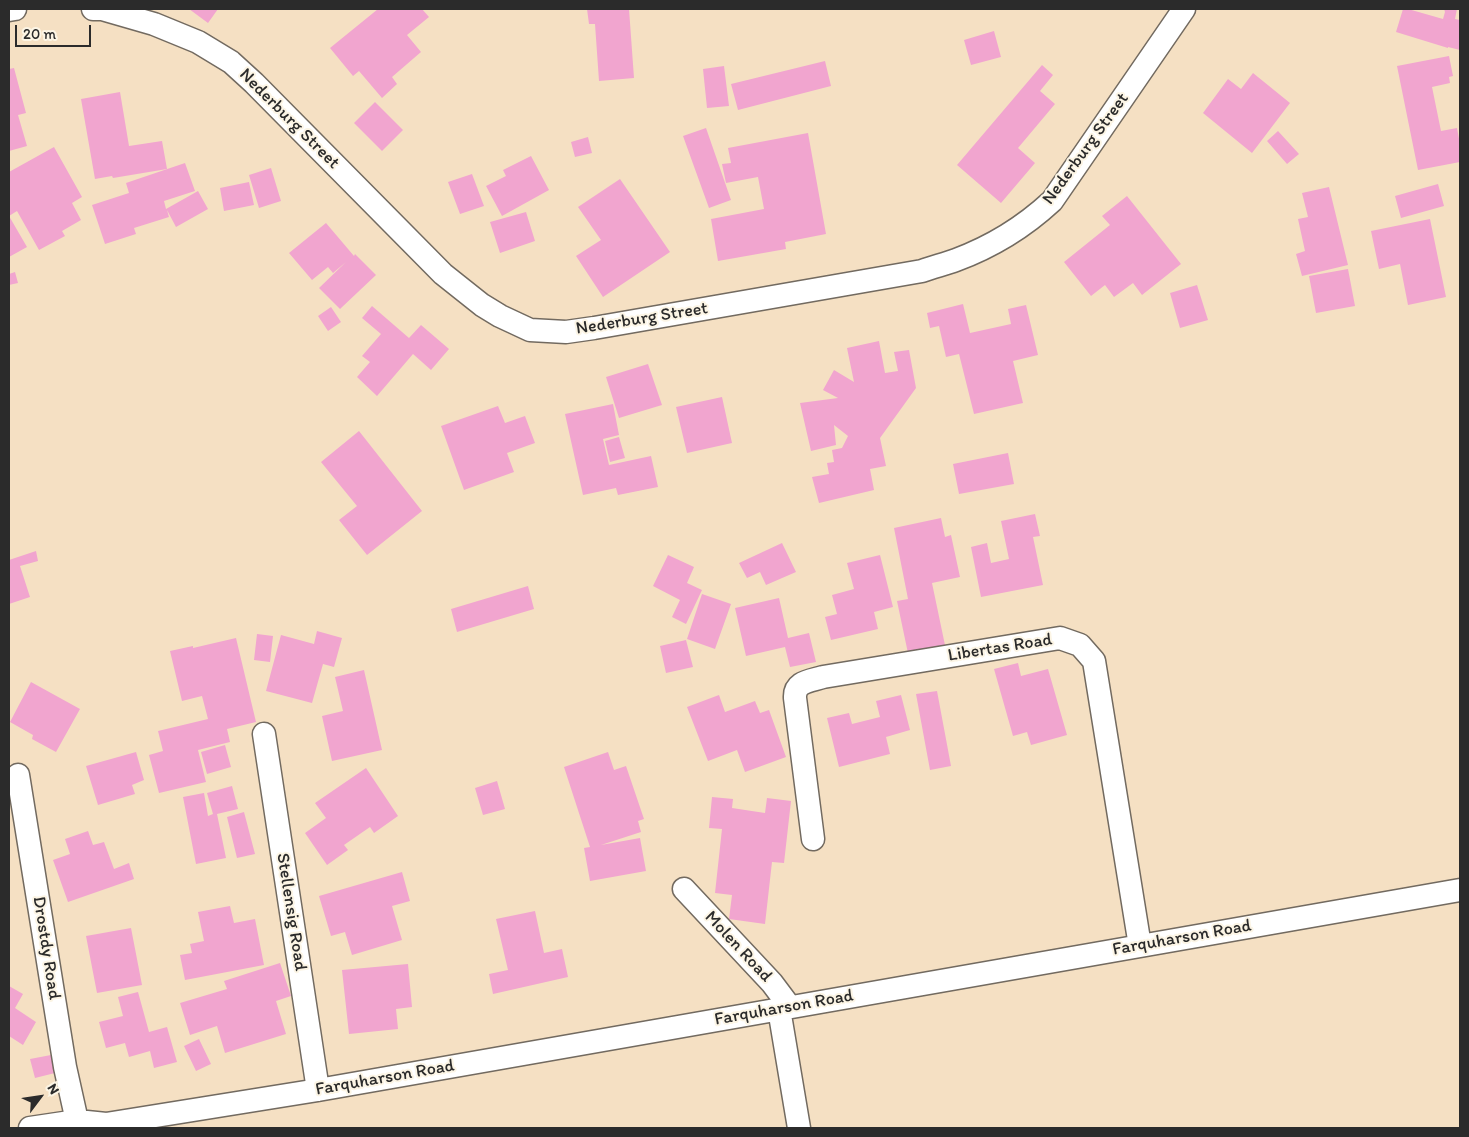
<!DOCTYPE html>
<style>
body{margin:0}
#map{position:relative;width:1469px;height:1137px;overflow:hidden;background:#f5e0c3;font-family:Itim,sans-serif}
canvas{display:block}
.frame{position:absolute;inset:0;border:10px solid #2b2b2b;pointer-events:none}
.north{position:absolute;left:15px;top:1072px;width:50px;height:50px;-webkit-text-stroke:4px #fcf5e5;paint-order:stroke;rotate:59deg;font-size:14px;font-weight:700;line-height:20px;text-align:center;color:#2b2b2b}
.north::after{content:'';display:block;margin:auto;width:18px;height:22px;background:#2b2b2b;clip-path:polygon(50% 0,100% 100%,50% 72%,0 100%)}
.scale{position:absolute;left:15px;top:25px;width:76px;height:22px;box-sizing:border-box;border:2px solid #2b2b2b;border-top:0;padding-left:6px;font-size:15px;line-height:18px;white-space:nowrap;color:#2b2b2b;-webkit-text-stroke:4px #fcf5e5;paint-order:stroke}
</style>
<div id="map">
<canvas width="1469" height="1137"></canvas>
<div class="frame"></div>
<div class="north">N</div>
<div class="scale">20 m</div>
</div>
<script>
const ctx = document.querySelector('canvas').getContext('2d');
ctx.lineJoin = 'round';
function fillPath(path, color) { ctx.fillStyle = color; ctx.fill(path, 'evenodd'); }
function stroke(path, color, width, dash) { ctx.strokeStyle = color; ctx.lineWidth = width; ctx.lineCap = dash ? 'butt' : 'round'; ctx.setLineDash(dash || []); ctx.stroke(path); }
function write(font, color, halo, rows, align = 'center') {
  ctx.font = font + ' Itim,sans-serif'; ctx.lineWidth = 4; ctx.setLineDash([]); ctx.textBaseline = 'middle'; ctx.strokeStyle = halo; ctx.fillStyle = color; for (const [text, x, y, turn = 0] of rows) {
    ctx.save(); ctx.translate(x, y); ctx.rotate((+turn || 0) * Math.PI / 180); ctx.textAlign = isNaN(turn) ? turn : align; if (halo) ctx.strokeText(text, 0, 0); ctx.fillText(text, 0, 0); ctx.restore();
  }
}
fillPath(new Path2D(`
 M189,9H218L208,23Z
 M378,9H422L429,17L407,35L421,52L392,77L397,84L382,98L359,71L353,76L330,48Z
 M587,9H629L634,78L599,81L595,24H589Z
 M1403,9H1408L1443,19L1445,12L1444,9H1457L1455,19L1460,20V50L1448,47V48L1396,32Z
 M994,31L1001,57L971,65L964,40Z
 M1449,56L1453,76L1449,77L1450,83L1432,87L1441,131L1457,128L1460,144V162L1418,170L1397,66Z
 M825,61L831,86L738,110L731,84Z
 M1042,65L1053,75L1040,91L1055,104L1018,148L1035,163L1001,203L957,165Z
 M724,66L729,106L707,108L703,69Z
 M14,68L26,113L18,115L27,146L9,151V69Z
 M1253,73L1290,103L1252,153L1203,113L1228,79L1241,89Z
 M120,92L129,146L162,141L167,169L113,178L112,176L95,179L81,99Z
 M375,102L403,130L382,151L354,123Z
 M706,128L731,200L709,208L683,136Z
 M1278,131L1299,154L1287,164L1267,141Z
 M808,133L826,234L785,242L786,249L718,261L711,219L764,209L758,177L726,183L722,164L731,163L728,148Z
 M588,137L592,153L575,157L571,142Z
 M54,147L82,197L72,203L81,220L62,231L65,236L39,250L17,211L9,216L27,247L9,257V172Z
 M531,156L549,190L502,216L486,186L506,176L503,170Z
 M185,163L195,191L164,201L166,209L198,191L208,209L176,227L167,210L169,217L134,228L136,234L105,244L92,205L129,193L126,183Z
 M271,168L281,201L259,208L249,175Z
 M472,174L484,206L460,214L448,182Z
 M620,179L670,252L603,297L576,256L601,240L578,207Z
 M249,182L254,205L224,211L220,188Z
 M1438,184L1444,206L1401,218L1395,196Z
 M1329,187L1348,265L1302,276L1296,254L1305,251L1298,219L1308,217L1302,193Z
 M1127,196L1181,264L1142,295L1133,283L1114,297L1105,285L1091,296L1064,262L1110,225L1102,216Z
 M526,212L535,241L500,253L490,222Z
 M1430,219L1446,297L1408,305L1400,264L1379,269L1371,231Z
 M326,223L354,256L355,254L376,275L340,309L319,288L346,262L333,273L328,267L312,280L289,253Z
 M1348,269L1355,306L1316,313L1309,276Z
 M15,272L18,283L9,285V274Z
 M1197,285L1208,320L1180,328L1170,293Z
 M963,304L970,333L1011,324L1008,309L1026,305L1038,355L1013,361L1023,403L974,414L959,354L946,357L939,326L930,328L927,313Z
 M372,306L409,338L421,325L449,349L431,370L413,354L377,396L357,377L370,362L362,356L381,334L362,318Z
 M331,307L341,322L328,331L318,316Z
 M879,341L885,373L898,371L894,352L909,350L916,388L880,438L886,466L870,469L874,490L819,503L812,477L829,474L827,463L834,462L832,450L842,448L848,436L834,425L836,445L811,451L800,403L838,398L823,390L834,370L854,382L847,348Z
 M648,364L662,405L619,418L606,377Z
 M722,397L732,443L687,453L676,407Z
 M613,404L619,435L603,439L609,465L651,456L658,487L618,495L616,488L583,495L565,414Z
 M498,406L505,423L525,416L535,443L507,453L514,472L464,490L441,426Z
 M359,431L422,511L367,555L339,520L357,506L321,462Z
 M619,437L625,458L610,462L605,441Z
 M1008,453L1014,484L959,494L953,464Z
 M1035,514L1040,536L1033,537L1043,585L981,597L971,547L987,543L991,563L1009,559L1001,521Z
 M941,518L945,537L951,535L960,577L932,583L946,650L909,658L897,601L908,599L894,528Z
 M782,543L796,572L766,585L760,572L747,578L739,563Z
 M36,551L38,561L20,566L30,597L9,604V560Z
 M668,555L694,567L687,583L702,590L686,624L672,617L680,600L653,586Z
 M880,555L893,607L874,612L878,629L831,640L825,617L837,614L832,595L854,589L847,563Z
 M528,586L534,609L457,632L451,609Z
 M702,594L731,604L715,649L687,639Z
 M779,598L788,638L809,633L816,662L790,667L785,647L746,656L735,608Z
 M317,631L342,638L334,667L323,664L312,703L266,691L281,635L314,644Z
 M257,634L273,636L270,662L254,660Z
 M236,638L256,722L227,729L230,742L198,750L206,782L159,793L149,755L163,751L158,731L208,719L202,696L182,701L170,651L193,646V648Z
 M686,640L693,667L666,673L660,646Z
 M1018,663L1021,676L1048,669L1067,735L1031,745L1027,732L1013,736L994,669Z
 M364,670L382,750L332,761L322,716L343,711L335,677Z
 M31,682L80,709L56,752L32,739L33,735L10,722Z
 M937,691L951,766L930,770L916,694Z
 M719,695L725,712L755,701L760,713L769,710L786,757L745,772L737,750L708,761L687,707Z
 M901,695L910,730L886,737L890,754L839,767L827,718L849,713L852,724L880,717L876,701Z
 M225,745L231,767L207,774L201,752Z
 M136,752L144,780L132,785L135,794L98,805L86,766Z
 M608,752L614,770L626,766L644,819L638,821L641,832L601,845L640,838L646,871L590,881L584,848L590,847L564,767Z
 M366,768L398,816L374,833L370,827L344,845L348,850L327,865L305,833L326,818L315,803Z
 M497,781L505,809L483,815L475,788Z
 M232,786L238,809L217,814L226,858L196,864L183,797L204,793L208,816L213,814L207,793Z
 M712,797L733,799L732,808L765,813L767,798L791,801L784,863L772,862L765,924L729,919L732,895L715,893L722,829L709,828Z
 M244,812L255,854L237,858L227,817Z
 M88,831L93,845L104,842L114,869L129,863L134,879L68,902L53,860L70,854L65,839Z
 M402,872L410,901L392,906L402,940L352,955L345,932L331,936L319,896Z
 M230,906L234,923L255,919L264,965L185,980L180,955L192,953L190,944L204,941L198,912Z
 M535,911L544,953L562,949L568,977L493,994L489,974L508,970L496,919Z
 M131,928L142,985L97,993L86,936Z
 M280,963L291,996L276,1001L286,1034L225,1053L217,1026L190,1035L180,1003L227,989L224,981Z
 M408,964L412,1007L396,1009L398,1029L349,1034L342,970Z
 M9,986L23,994L15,1008L36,1022L23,1045L9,1036Z
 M138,992L149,1032L167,1027L177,1062L154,1068L150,1051L129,1057L125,1043L106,1048L99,1022L123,1016L118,997Z
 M199,1039L211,1064L196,1071L184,1046Z
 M51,1055L55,1073L35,1078L30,1059Z`), '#f1a5cf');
const street = new Path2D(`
 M93,9H102L154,24L198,42L231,62L254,83L443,274L482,305L500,316L530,330L566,332L594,328L922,271C933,267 945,264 956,260C991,247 1025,226 1052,201L1184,9
 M9,10L15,9
 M264,734L318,1090
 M18,775L65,1067L77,1121
 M813,839L795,698C794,681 811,681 823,677L1060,638L1080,645L1094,661L1140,946
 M684,889L772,983L790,1007
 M779,1009L799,1128
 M30,1128L77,1121L106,1124L318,1090L1460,890`);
stroke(street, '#726a60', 25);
stroke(street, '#fff', 22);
write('18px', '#2b2b2b', '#fcf5e5', [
 ["Nederburg Street",289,119,45],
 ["Nederburg Street",1086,149,-54],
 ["Nederburg Street",642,319,-9],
 ["Libertas Road",1000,648,-9],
 ["Stellensig Road",291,912,81],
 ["Farquharson Road",1182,938,-10],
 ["Molen Road",738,947,47],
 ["Drostdy Road",46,948,81],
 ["Farquharson Road",784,1008,-10],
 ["Farquharson Road",385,1078,-10]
]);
</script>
